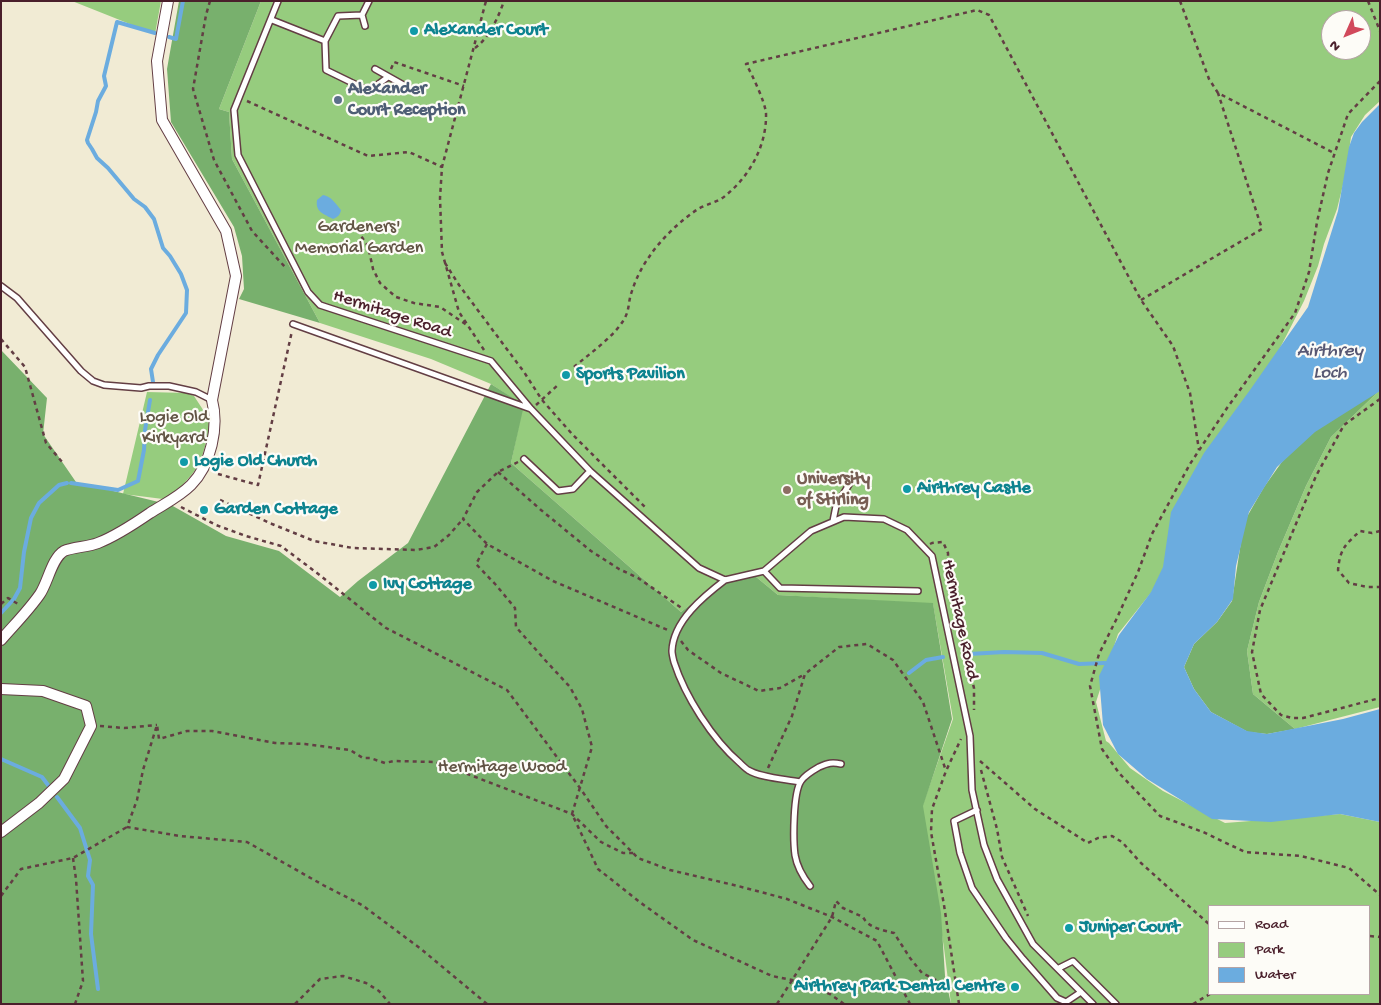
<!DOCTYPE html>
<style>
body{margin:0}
#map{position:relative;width:1381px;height:1005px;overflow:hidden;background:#f1ebd4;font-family:"Gochi Hand",sans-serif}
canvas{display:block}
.frame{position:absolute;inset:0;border:2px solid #4a1f2b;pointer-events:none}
.legend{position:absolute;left:1208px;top:905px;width:162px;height:90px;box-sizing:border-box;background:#fdfcf7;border:1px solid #b5a4a5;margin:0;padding:6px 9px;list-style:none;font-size:15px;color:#4a1f2b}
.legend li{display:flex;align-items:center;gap:10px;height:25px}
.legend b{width:25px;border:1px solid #b5a4a5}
.north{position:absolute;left:1321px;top:10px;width:50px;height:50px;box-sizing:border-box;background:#fdfcf7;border:1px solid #b5a4a5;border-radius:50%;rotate:226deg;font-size:14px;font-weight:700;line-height:20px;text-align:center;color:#4a1f2b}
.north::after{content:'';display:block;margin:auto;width:18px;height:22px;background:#d1495b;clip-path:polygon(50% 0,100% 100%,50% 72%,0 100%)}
</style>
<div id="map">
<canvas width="1381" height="1005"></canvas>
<div class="frame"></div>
<ul class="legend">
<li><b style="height:6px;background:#fff"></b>Road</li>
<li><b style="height:14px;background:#96cc7e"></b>Park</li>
<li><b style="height:14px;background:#6bacdf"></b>Water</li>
</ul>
<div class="north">N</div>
</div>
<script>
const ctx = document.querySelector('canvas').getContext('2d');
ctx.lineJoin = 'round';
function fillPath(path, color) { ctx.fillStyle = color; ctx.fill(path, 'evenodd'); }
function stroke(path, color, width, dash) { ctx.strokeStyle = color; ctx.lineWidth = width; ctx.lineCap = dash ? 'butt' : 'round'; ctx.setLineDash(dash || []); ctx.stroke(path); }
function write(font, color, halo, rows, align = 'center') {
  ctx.font = font + ' "Gochi Hand",sans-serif'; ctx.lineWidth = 4.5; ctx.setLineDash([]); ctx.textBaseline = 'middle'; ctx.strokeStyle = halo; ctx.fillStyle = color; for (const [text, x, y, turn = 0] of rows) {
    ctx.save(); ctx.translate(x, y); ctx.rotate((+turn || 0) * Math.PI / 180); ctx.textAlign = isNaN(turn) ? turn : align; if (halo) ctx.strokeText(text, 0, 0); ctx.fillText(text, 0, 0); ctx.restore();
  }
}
fillPath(new Path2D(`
 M72,1H161L155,34Z
 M261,1H1380V101L1365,115L1351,137L1346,173L1337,209L1324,244L1318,266L1304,301L1162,579L1118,634L1096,702L1106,741L1109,743L1130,768L1163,791L1225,823L1340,814L1380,822V1004H951L944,948L922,807L953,719L933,604L778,595L755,576L719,581L681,612L511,463L523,405L491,384L431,359L320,323L232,159L229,112L219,109ZM1331,20H1361V50H1331ZM1210,906H1370V994H1210Z
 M1380,390V707L1295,729L1253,694L1247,651L1259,602L1278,552L1306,486L1331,437Z
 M147,392L186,393L194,396L211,422L209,433L200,463L193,473L175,494L163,499L123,494Z`), '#96cc7e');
fillPath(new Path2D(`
 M179,1H261L219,109L229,112L232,159L320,323L239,299L244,289L242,256L234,227L171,122L167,69Z
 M1,350L47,398L43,434L78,485L101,488L171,505L226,536L279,551L340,597L358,581L408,543L491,384L524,405L511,463L681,612L719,581L755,576L778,595L933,603L952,719L923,806L941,913L945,976L951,1004H1Z
 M1380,390L1331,437L1306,486L1278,552L1259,602L1247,651L1253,694L1295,729L1267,734L1248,732L1211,712L1194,689L1184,667L1194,644L1217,622L1232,601L1244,522L1264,487L1284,459L1323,423Z`), '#78b06d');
fillPath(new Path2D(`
 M1380,104V391L1315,432L1277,467L1249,512L1236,566L1233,599L1217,622L1194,644L1184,667L1194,689L1211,712L1247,731L1267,734L1343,719L1380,709V822L1340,814L1271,822L1212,819L1147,779L1118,754L1103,725L1099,676L1119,635L1151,592L1163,567L1171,512L1204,453L1250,390L1308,307L1338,211L1349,147L1354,133L1362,122Z
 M323,195C331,196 336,204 341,210C340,215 338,217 333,219C324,214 315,212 317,200Z`), '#6bacdf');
stroke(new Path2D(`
 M169,37L176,39L183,1
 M153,382L151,369L158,355L186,313L187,290L181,274L170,256L163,248L154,219L145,207L134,199L108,168L97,158L92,149L88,143L87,140L96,112L98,101L106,86L104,76L117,22L155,33
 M71,483L118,490L138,481L144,450L145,430L150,400
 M1,613L14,599L20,588L24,552L31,518L39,503L59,485L67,483
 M969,654L1004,652L1042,653L1079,664L1105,663
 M909,673L926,660L943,657
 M1,759L42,777L48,785
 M57,797L80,828L90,860L88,876L93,885L91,934L98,989`), '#6bacdf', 4);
const service = new Path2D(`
 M278,1L234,110L238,155L308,292L320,305L491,361L531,409L590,471L699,568L725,580L764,571L811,531L844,517L884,519L907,530L932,556L970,736L972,790L984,845L997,879L1033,944L1093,1004
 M362,15L369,1
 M272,20L325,41
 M365,26L362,15L338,16L325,41L326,70L369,91L388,77
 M375,69L416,92
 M1,286L17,298L81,371L93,381L104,385L141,388L149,386H169L196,392L212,400
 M293,324L531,409
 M524,459L558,491L573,489L590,471
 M833,521L836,506L853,478
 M764,571L780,588L918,591
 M725,580C704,596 673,621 672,651C672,654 673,658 674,662C685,696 712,739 740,763C742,765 745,768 748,770C761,778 785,779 800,782
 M977,810L954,821L960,853L972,888L1006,938L1023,959L1057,998L1066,1002L1081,992
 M810,886C803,877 797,867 795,855C793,840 793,793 801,781C805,775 812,771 819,767C828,763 832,762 841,764
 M1059,968L1073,961L1116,1004`);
const minor = new Path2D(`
 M1,640C14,625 29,610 40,594C48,582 52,558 64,551C73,547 88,547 98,543C116,536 134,524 150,513C164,504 179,497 191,485C211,465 219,427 212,400L236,276L226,231L162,120L157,61L168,1
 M1,689L43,691L86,706L91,726L64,779L39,803L1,832`);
stroke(service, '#633e44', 8);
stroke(minor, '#633e44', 12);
stroke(new Path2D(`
 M210,1L206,15L193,89L214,160L252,231L285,267
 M1180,1L1209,79L1218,93L1334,153
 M1368,1L1380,31
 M475,48C489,38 498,18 504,1
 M391,69L394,62L464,86
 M1380,81L1348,114L1328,173L1317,222L1309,272L1295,313L1227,408L1190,464L1152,534L1138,572L1116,620L1099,654L1090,686L1102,749L1119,773L1160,816L1203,832L1245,852L1301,856L1349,868L1380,895
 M247,101L368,156L409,152L442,167
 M357,230L368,246L373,269L380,283L396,297L414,303L440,307L467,325
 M445,263L459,285L524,372L542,400L573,435L645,507
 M1141,300L1262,229L1218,93
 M1,339L25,367L46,443L63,463
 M484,350L459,312L442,252L440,198L442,167L486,1
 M574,367C590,353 620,333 627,313C629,307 629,300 631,294C635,281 641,268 649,257C661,239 680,221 698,209C707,204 718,202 725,196C750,176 767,145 766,113C765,102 752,74 746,64L977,10L989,15L1141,300L1173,346L1190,393L1199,450
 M1380,399L1344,425L1316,476L1260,610L1252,652L1261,694L1281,715L1292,718H1303L1380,698
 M536,405L559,384
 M518,462L498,472L477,492L463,519L487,544L553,581L670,631
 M498,472L541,510L591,551L619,569L638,578L683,609
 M218,474L258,485L292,331
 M220,500L272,524L314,541L353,548L416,550L434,547L449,535L463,519
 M181,507L216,525L246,536L281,546L317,573L386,628L507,690L580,788L606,826L638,858L670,870L738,886L787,899L832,917L877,941L910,1004
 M1380,531L1372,533L1360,531C1345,545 1340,549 1338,570L1349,583L1367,587H1380
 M487,544L476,564L496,585L515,608L516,627L545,660L570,687L582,709L592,747L572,814L598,869L641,903L693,940L772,976L792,980L830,994L844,1004
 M930,544L932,543L943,542L948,553V571L963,645L974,688V710
 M1,604L8,598L18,604
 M681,641L688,650L721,673L759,691L780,688L805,674
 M100,726L124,728L157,725
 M980,761L1035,809L1088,843L1098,838L1112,836L1122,842L1141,863L1210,925
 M768,768L792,716L805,674L839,647L867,644L893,660L923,702L946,771
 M981,770L997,829L1002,857L1028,916
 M73,858L76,879L83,981L75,1004
 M1,896L21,869L73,858L127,827
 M1370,936L1380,937
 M295,1004L320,979L343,976L366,983L379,991L390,1004
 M487,1004L421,949L362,905L323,885L247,842L180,836L127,827L137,800L143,770L157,725L159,739L187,731H212L275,743L305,744L350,750L363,758H370L385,763L394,761L436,762L572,814L601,842L623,853H634
 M777,1004L832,917L836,901L843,908L863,917C868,928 883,930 894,933L910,958L922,973L956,990
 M959,1004L944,905L931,832L932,809L946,771L961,739
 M1193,1004L1210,994`), '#633e44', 2.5, [4, 4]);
stroke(service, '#fff', 5);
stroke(minor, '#fff', 10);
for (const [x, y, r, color] of [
 [414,31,5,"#0f9aa8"],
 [338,100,5,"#5c6f8a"],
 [566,375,5,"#0f9aa8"],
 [184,462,5,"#0f9aa8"],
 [907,489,5,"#0f9aa8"],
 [787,490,5,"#8d6e63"],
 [204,510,5,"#0f9aa8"],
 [373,585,5,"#0f9aa8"],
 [1069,928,5,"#0f9aa8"],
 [1015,987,5,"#0f9aa8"]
]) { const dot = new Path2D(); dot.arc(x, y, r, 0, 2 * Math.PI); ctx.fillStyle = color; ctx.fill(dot); stroke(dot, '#fdfcf7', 2); }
write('bold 18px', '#0d838f', '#fdfcf7', [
 ["Alexander Court",424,31],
 ["Sports Pavilion",576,375],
 ["Logie Old Church",194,462],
 ["Airthrey Castle",917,489],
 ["Garden Cottage",214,510],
 ["Ivy Cottage",383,585],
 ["Juniper Court",1079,928],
 ["Airthrey Park Dental Centre",1005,987,"right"]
], 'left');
write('bold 18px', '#4e5e75', '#fdfcf7', [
 ["Alexander",348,90],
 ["Court Reception",348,111]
], 'left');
write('18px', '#615344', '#fdfcf7', [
 ["Gardeners'",359,228],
 ["Memorial Garden",359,249],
 ["Logie Old",174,418],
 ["Kirkyard",174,439],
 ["Hermitage Wood",502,768]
]);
write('18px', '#4a1f2b', '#fdfcf7', [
 ["Hermitage Road",392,315,18],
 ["Hermitage Road",959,620,78]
]);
write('bold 18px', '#785e54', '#fdfcf7', [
 ["University",797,480],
 ["of Stirling",797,501]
], 'left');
write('italic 19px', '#575773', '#fdfcf7', [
 ["Airthrey",1330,352],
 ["Loch",1330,374]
]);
</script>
